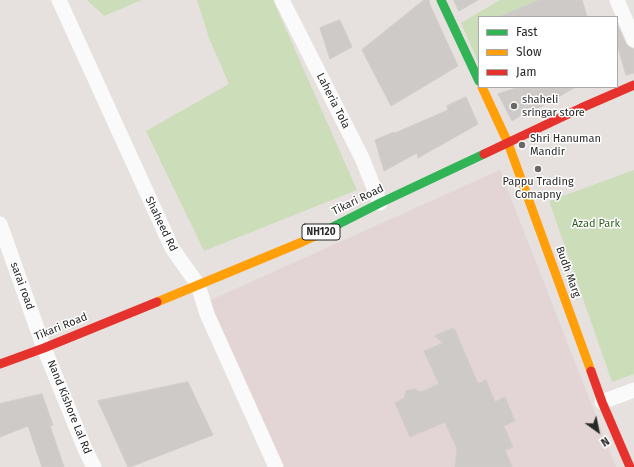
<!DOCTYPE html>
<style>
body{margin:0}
#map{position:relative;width:634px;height:467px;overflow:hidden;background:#e6e1de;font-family:"Fira Sans",sans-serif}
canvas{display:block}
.legend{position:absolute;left:478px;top:16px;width:140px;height:72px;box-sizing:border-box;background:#fff;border:1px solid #a9a9a9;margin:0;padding:5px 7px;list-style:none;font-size:12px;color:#272727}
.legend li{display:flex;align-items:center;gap:8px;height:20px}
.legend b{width:20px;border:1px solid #a9a9a9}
.north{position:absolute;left:578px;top:411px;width:40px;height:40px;-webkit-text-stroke:3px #fff;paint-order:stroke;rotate:147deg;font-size:11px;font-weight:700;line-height:16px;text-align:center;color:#272727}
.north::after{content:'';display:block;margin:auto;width:14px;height:18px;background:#272727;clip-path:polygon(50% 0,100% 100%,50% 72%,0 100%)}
</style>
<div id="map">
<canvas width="634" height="467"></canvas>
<ul class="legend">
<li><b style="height:5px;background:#30b455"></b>Fast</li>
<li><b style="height:5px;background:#ff9f0a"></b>Slow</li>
<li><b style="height:5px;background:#e5322d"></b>Jam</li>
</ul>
<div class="north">N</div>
</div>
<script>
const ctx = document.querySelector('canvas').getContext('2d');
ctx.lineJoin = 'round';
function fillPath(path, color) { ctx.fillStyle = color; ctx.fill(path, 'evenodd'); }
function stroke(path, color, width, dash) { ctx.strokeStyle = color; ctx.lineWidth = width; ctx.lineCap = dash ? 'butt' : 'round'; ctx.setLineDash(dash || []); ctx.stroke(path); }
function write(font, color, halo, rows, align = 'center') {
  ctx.font = font + ' "Fira Sans",sans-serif'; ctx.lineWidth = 3; ctx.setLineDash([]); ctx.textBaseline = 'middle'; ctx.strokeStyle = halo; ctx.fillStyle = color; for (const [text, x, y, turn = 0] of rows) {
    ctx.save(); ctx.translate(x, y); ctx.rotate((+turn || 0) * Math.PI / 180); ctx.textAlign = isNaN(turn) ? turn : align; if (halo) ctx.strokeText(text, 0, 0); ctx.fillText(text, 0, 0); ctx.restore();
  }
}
fillPath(new Path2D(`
 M500,170L616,467H277L204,303Z`), '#e3d5d5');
fillPath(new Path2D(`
 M87,0H142L104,16Z
 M197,0H273L357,190L204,251L146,131L229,84L209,38Z
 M500,0H572L579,17H479V64L461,23Z
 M634,170V374L612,382L549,201Z`), '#ccddb9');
const building = new Path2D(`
 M424,0H429L430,5L458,66L391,106L362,50Z
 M454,0H478L459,11Z
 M540,0H582L587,17H499Z
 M340,20L352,47L330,59L320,28Z
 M618,26L626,44L629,47L634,49V73L626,75L617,44V27Z
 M520,87H576L535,110L534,107L512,121L498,94Z
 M466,97L478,124L418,158L417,153L384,171L375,140L394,132L395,133L448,110L447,106Z
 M454,328L478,384L486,380L495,402L505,397L515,421L504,426L513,447L505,450L512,467H455L457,449L445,422L410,437L395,403L404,398L406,391L415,389L421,392L439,384L424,351L443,343L435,336Z
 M188,382L213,435L130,467H128L98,401Z
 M42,394L53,425L50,426L64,467H42L28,426L0,437V404Z`);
fillPath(building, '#cdcac7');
stroke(building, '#d0cdca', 1);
stroke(new Path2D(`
 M59,0L172,248L198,285L207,314L276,467
 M282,0L362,158L380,203
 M617,0L634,40
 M0,224L44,348L85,449L94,467
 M602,402L634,390`), '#fbfafa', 15);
stroke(new Path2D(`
 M441,0L479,81
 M315,236L380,203L484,154`), '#30b455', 9);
stroke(new Path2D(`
 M482,87L508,143L591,371
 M157,302L302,242L315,236`), '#ff9f0a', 9);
stroke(new Path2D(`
 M484,154L581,108L634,85
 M0,364L44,348L157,302
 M591,371L602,402L630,467`), '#e5322d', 9);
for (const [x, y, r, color] of [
 [514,106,4,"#6a6867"],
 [522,145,4,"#6a6867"],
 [538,169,4,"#6a6867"]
]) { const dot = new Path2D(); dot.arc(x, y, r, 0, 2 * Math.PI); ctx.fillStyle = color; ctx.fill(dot); stroke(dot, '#fff', 1.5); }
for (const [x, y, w] of [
 [321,232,38]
]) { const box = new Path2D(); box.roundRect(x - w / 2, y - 8, w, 16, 3); ctx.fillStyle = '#fff'; ctx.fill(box); stroke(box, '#272727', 1); }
write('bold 10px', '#272727', null, [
 ["NH120",321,232]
]);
write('11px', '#272727', '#fff', [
 ["shaheli",522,100],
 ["sringar store",522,113],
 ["Shri Hanuman",530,139],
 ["Mandir",530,152],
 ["Pappu Trading",538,182,"center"],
 ["Comapny",538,195,"center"]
], 'left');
write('11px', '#272727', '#fff', [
 ["Laheria Tola",333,101,63],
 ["Tikari Road",358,200,-26],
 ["Shaheed Rd",161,224,64],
 ["Budh Marg",568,272,70],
 ["sarai road",22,286,70],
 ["Tikari Road",61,327,-22],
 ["Nand Kishore Lal Rd",69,407,68]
]);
write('11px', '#315c20', '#fff', [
 ["Azad Park",596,224]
]);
</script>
